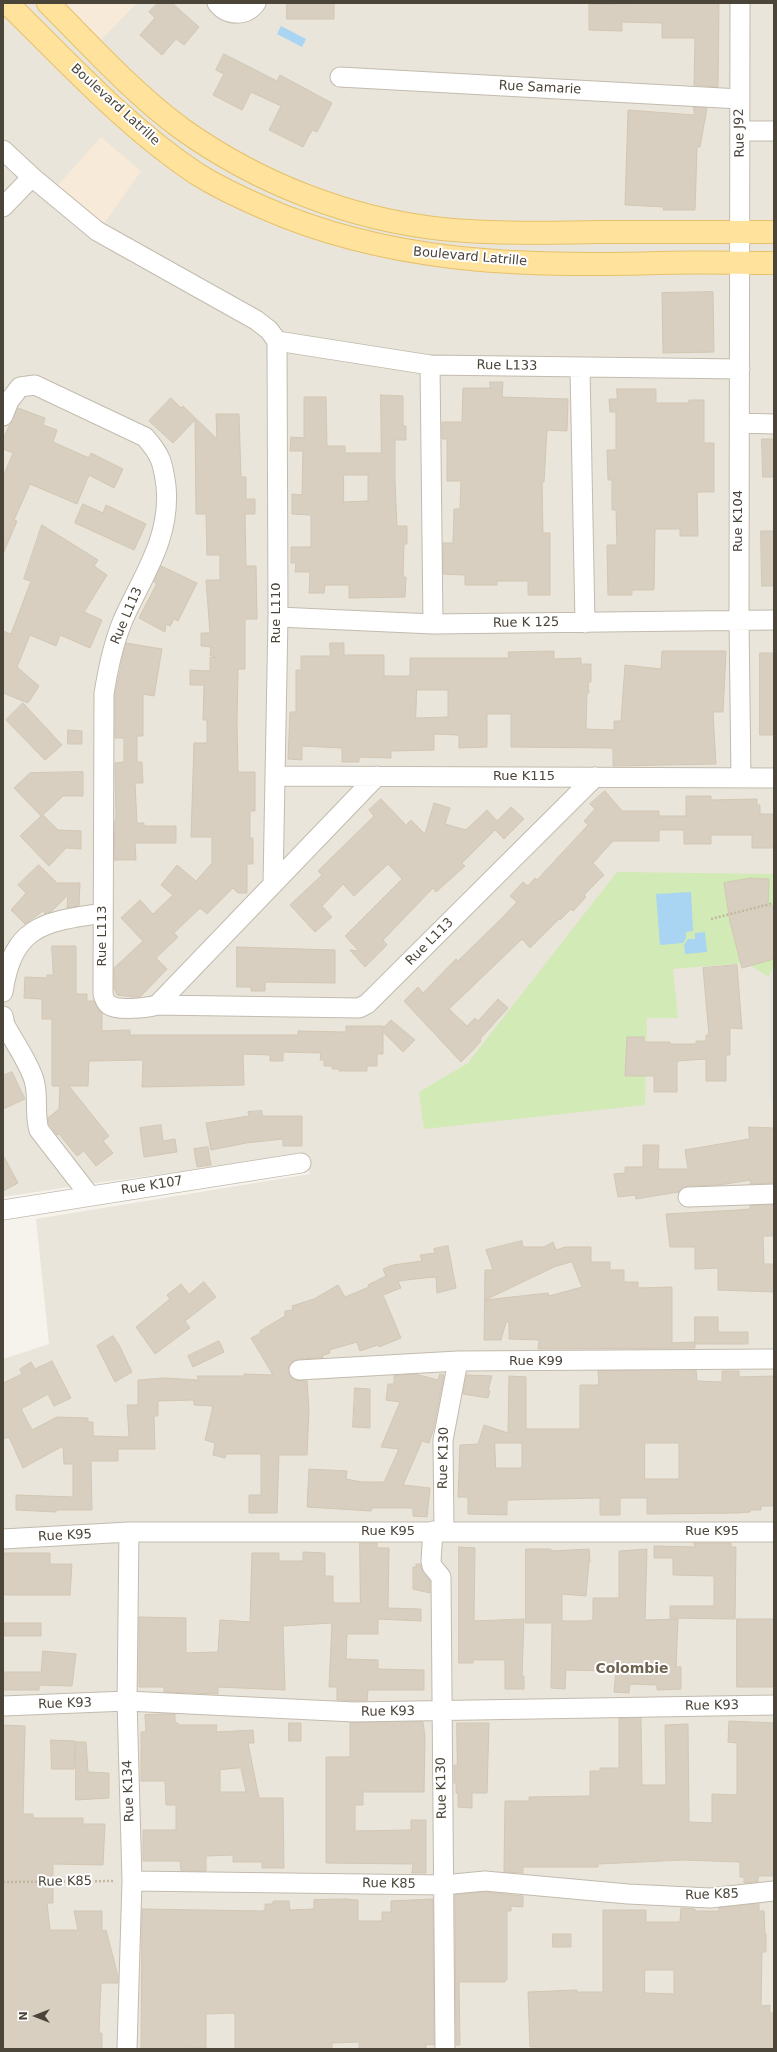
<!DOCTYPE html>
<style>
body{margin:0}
#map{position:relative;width:777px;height:2052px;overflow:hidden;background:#f6f3ec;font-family:"DejaVu Sans",sans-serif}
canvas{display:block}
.frame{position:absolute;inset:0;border:4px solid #4b4439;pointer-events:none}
.north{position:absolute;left:16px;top:1996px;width:40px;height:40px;-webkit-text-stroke:3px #fff;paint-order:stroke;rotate:270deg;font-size:11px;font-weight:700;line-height:16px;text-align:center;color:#4b4439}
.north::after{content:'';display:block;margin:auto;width:14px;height:18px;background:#4b4439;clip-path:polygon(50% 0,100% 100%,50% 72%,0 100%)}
</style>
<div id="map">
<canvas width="777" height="2052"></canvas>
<div class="frame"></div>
<div class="north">N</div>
</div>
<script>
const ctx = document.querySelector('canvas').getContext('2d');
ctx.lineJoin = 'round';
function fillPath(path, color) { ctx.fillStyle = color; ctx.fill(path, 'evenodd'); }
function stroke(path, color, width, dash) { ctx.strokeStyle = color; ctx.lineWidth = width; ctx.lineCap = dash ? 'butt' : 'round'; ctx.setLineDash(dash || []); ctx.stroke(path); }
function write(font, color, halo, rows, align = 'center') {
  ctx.font = font + ' "DejaVu Sans",sans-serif'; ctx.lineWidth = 4; ctx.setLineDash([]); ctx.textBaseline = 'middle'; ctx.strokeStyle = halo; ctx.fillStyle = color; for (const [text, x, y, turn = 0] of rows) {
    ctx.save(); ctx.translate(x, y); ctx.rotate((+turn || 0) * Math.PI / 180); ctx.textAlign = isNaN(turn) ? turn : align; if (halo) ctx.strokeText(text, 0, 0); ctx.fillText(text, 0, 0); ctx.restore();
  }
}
fillPath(new Path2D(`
 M3,3H774V2049H3V1359L49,1344L36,1219L310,1174L303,1155L96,1183L3,1197Z`), '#eae5da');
fillPath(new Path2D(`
 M65,3H137L101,40Z
 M101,137L141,171L104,224L58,185Z`), '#f7ead8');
fillPath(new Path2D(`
 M617,872L774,874V1100H769V977L746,963L673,969L678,1018H647L645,1105L424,1129L419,1092L468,1063Z`), '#d2eab5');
fillPath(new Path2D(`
 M774,966V1100H769V976Z`), '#e5e3e0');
fillPath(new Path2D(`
 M281,26L306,39L302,47L277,34Z
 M691,892L693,931L686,932V938L683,943L660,945L656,894Z
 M705,932L707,952L685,954L684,945L688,939H695V933Z`), '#a9d4f2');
const building = new Path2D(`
 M158,3H172L199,27L184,45L176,39L162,55L140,35L155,18L149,12Z
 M287,3H334V19H287Z
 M628,3H719L718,87L694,85L695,38H662V23L622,22V31L589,30V4L628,5Z
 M224,54L277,81L280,75L332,103L317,132L312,130L303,147L269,130L281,106L251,92L242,110L213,95L224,74L216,70Z
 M694,107L707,108L700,147H697L695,210H663L664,207L625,205L628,110L694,115Z
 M713,292L714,352L663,353L662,293Z
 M490,382H503L502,397L568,399L567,431L547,430L544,482H542L543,533H550V595H528V581H497V585H465V575L443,574V543H453L454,509H460L461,481H447V439H442V422H462L463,388H490Z
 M617,389H656V403H689V400H704V443H714V492H697L698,536H680V529H655L654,590H632V595H608L607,545H617L616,510H612V480H608L607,450H616V412H610L609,399H617Z
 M381,395L403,396V426H406V440H395V481L397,526H407V544H404L403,577H406L405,597L349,598V585H325L324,593H309L310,572H295L296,563H291V547H311V515L292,514V494L302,495L303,451H290L291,437L304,438V397H326L327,446H345V453H381ZM344,475H368V501L344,502Z
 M171,398L181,408L183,406L217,439L216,414H239L241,477H246V499H255V514H245L246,566H256L257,619H245V669H238L237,722L238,772H255V811H250V838H253V864H247V893H238L233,888L207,914L200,908L174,933L178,937L156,958L167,969L140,997H132L117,995L114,988V968L143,941L121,918L140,900L153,914L173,895L161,885L177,865L196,881L212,863V837H191L194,743H207V720H203L204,685H190V670L210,671V657L217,658L210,655L211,647L201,646V633H210L206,580H220V555H207L206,514H196L195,420L173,443L149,421Z
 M18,408L45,418L43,425L57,430L53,442L89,458L91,453L123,469L114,488L89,475L77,504L30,484L14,520L17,521L3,554V477L13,453L3,449V439Z
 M762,439H774V477H763Z
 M83,504L103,513L106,505L146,524L134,550L75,523Z
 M42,525L98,560L94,566L107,575L84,612L102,620L90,648L60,635L56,646L30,635L17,667L39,686L28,703L3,693V631L11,634L31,581L24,579Z
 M761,531H774V586H762Z
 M161,566L197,583L178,621L174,619L170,626L166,624L165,632L139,618L157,583L154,582Z
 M126,643L162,649L154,696L143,694V736H137V762H142L143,783H135L137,823H144V826H176V843H135L136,860H114L115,819H116L115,763L124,762V738H115V695Z
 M330,643H344V655H384V676H410V658H509L508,652L554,651V659L581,658V664H591V682H588L589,693H587L586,729L614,730V721H621L625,665L661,669L662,651H726L723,712H713L716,764L613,766V748L511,747V714H487V747L459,748V735L434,734V750L391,751V758L359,757V762H342V748L302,746V760L288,759L290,712H296V670H301V656H330ZM417,690H448V717L416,718Z
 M760,653H774V735H760Z
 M23,703L62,745L45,760L6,720Z
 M68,730L82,731V744H68Z
 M83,772V796H63L43,815L58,830L81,831V849L66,848L49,866L20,836L41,816L14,788L30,773Z
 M605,791L622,811H659V816H686V796H711V800L757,799V805H760V814H774V848H752V835H711V844H684V830H659V841H613L593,863L604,875L584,895L586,897L573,911L571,909L560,920L559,919L530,948L522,939L449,1009L467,1026L475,1018L478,1021L498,999L508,1008L480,1039L481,1041L473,1050L461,1062L404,1001L418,987L423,993L456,959L458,961L504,916L517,902L510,896L523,882L528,886L535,878L537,880L588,825L584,821L595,809L590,804Z
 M381,799L406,825L411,820L425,834L434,803L450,808L445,824L466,830L487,810L497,821L511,807L524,819L504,839L495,830L462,863L465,866L436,892L433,888L383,940L387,945L365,967L350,950L359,951L345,936L402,879L388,864L354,896L343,884L322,906L332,917L315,932L290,905L322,875L318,871L374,816L369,810Z
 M39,865L57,883H80L79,906L67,908L68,895L51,912L45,914L43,911L25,924L11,910L26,893L18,885Z
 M751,878L769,879L768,907L774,905V959L742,968L730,922L724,883Z
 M52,946H76V994H87V1001H94L102,1014V1031L130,1030V1035H298V1031L346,1032V1026H383V1028L391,1020L415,1040L403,1052L383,1032V1054H377V1066H367V1071H339V1069H332V1066H324V1060H320L321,1053L283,1052V1061H270V1055L243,1054L244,1085L142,1087L143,1060L89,1061L88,1086H69L109,1136L103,1141L113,1153L96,1166L84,1151L77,1156L59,1134L57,1135L48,1122V1118L59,1109L60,1086H52V1019H42V999L24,998L25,977L47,978V975H53Z
 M237,947L335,950V983L265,982V991H251V987H237Z
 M737,965L742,1029L730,1028V1055H726V1081H706V1059L677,1061V1092H654V1076H625L627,1037H644V1042H670V1044H696V1041H706V1035H709L703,968Z
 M12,1072L25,1099L3,1109V1076Z
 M262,1111V1116H302V1146H283V1139L246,1143L211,1150L206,1123L249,1116L248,1112Z
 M161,1125L163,1141L175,1139L177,1152L144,1157L140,1128Z
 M749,1127L774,1128V1183L750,1184L751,1180L719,1185L687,1186L678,1192L636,1199L635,1195L618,1197L614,1174L625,1173V1167H643V1145H659L658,1169H688L685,1150L749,1139Z
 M208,1147L211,1165L197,1167L194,1149Z
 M3,1155L18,1183L3,1191Z
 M774,1205V1236H763L764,1264H774V1292L718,1290V1268L695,1269V1247H670L666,1214L738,1210L750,1209V1206Z
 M522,1241L523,1247H544L553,1242L556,1250L565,1247H591V1262H610V1270H624V1282H638V1288L672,1287V1343L695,1342V1348L538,1349L539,1340L509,1339V1322H506L501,1340H484L485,1270H493L486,1250ZM572,1262L582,1287L549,1296L548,1293L485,1300L554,1267Z
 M448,1246L456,1288L437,1293L436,1277L424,1278L398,1281L401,1288L383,1295L401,1338L379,1347L378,1345L360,1351L357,1342L329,1350L330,1353L322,1356L323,1358L298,1359L289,1365L288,1371L290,1376L294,1380L307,1381L309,1410L307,1455H279L277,1513H249V1495H261V1454H226L225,1458L213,1455L215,1443L205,1440L213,1406L194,1405V1400L158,1401V1416H154L155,1449H118V1461H91L92,1510H56V1512L16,1510V1495L73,1497V1464H64L63,1446L23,1468L9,1437L3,1439V1383L22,1374L20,1369L31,1362L35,1369L52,1361L71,1398L54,1406L48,1394L21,1409L32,1430L57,1417L88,1418V1422H93V1436L129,1437L127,1405H138V1380L165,1378L199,1380L197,1376H244V1374L273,1375L251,1338L261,1333L260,1331L285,1316V1311L293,1310L292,1306L314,1299L338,1285L345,1297L369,1287L368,1285L386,1276L383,1269L393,1265L422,1261L420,1255L435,1253L434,1249Z
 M204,1282L216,1297L185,1321L190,1328L155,1354L136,1327L170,1299L167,1295L181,1284L189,1294Z
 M695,1317H718V1332H748V1344H695Z
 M113,1336L119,1345L132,1372L115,1382L97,1346Z
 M219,1341L224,1352L193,1367L188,1356Z
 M696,1370L697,1381L722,1382V1371H739V1377L774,1376V1506H761V1510H750V1512L738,1513L647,1514V1498H620V1515H600V1498L507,1500V1515L468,1514V1497H458L460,1445L478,1444L484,1425L508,1433L509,1376L526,1377V1429H580V1385H599L598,1371ZM495,1443H522V1468H496ZM645,1443H679V1479H645Z
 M415,1374L438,1380L440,1374L444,1375L433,1431L429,1443L422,1441L403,1485L430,1488L427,1517L413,1516V1508H372L371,1511L307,1507L309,1469L347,1471L346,1479L362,1482H384L399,1449L381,1447L400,1402L386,1400L388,1384H394V1376Z
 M467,1375L492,1376L488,1391H490L488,1398L463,1394Z
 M355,1388L370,1389V1428L353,1427Z
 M360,1543H377V1548H389L388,1608L421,1609V1621L378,1619V1634H347L346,1659L378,1660V1669L424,1670V1690H368L367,1701L337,1700V1687H329L332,1623L283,1626L285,1690L218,1687V1694L164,1692V1687H139V1617L186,1618V1653L218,1652L220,1620L250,1622L252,1553H279V1561H303V1552L325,1553V1576H333V1603H360Z
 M694,1543H731V1547H736L735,1619L670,1618V1606H714V1576L673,1575V1558H654V1546L695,1547Z
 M459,1547L475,1548L474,1621L524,1619L522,1676H524V1689H505V1660H473V1663H459Z
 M526,1549H551V1551L589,1549L590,1562H589L586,1596L562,1594V1621H587L593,1620V1598H619V1551L647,1549L645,1620L678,1619L676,1667H681V1689L657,1690V1685L630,1684L629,1693L614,1692L616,1671L566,1670L565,1689L551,1688L552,1623H526Z
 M3,1553H50V1564H72L70,1595H3Z
 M416,1564H420L423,1573L430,1581V1593L413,1589V1567H416Z
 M737,1619H774V1687H737Z
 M5,1623H41V1636H5Z
 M43,1651L76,1654L72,1686L39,1685V1690H3V1672H41Z
 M163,1714H175V1723H178V1725H217L216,1732L253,1730L254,1743H248L259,1798H283L284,1868H262V1862H233V1855L206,1856V1871H181L180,1861H143V1830H176V1805H166L165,1781H141V1732H146L145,1715ZM241,1768L246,1792H220V1770Z
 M641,1718L642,1785H666L665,1725L688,1724L689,1822L712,1823V1794L737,1795V1743L728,1742L729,1721L774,1723V1876H758V1882L744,1883V1877H740V1862L682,1860L598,1864V1867H523V1873L504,1872L505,1801H529V1797L590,1796V1771H600V1768H619V1719Z
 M423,1722L425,1736L424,1792H363V1805H355V1831L411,1830V1820H426V1873H412L413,1864L326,1863V1757H350V1723Z
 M289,1723H301V1741H289Z
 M457,1723H489L487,1793H472V1808L458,1807V1793H456V1783H454V1765H457Z
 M3,1725L25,1726L23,1814H33V1818H83V1824H105L103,1865L53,1864V1903H47L50,1930H78L74,1911H102V1931L106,1930L118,1976V1983H101L99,2033H102V2049H3Z
 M51,1740L75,1741L74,1769H52Z
 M76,1742H86L88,1772L109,1773V1798L76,1800Z
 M485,1892L523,1896V1907L511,1906V1911H507V1980H505V1982H459L460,2045H456L455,1895Z
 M345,1899L358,1900V1921H382V1912H391V1901L433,1899L434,2045L426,2044V2049H359V2042L332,2043V2049H235V2013L206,2014V2048L141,2049L142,1909L261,1911L265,1910V1904H273V1901H289L290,1910L314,1909V1900Z
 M759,1904V1911H764L765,1934H766V1952H762L761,2006L770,2005V2013H774V2049H535V2047H530L528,1992L577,1990V1992H603V1910H646V1922H680L681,1908L695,1909V1911H719V1908ZM645,1970H674V1994L645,1993Z
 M553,1934H571V1947H553Z`);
fillPath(building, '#d8cfc1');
stroke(building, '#d3c7b4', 1);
const minor = new Path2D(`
 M217,3C227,16 246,17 256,3
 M740,3L739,621L741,778
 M340,77L740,99
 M740,131H774
 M3,150L32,177L97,231L256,320L269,330L277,341
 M3,207L32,177
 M277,341L430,365L740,369
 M430,365L433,624
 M580,368L585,623
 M3,416L9,401L20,387L35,385L145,437C161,455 163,463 166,486C171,538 143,575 123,620C113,644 108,668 104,694L103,994C104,998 105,1002 109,1005C118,1011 146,1008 157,1005L359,1008L367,1004L595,777
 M740,423L774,424
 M278,617L433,624L774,620
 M275,776L774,778
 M273,884L278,617L277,341
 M3,992C13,925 44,922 103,913
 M157,1005L377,776
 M3,1016L5,1025C14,1042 28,1061 34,1080C39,1096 34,1114 39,1130L90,1196
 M688,1197L774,1194
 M3,1210L301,1163
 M299,1370L458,1361L774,1359
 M433,1531L431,1561L432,1566L441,1577L445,2049
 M444,1532L443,1440L458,1361
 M3,1539L129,1532H774
 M3,1706L127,1701L354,1712L774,1705
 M132,1881L443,1885L485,1881L628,1894L710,1898L774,1891
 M127,2049L132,1881L127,1701L129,1532`);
const major = new Path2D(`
 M7,3C68,62 126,127 197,174C218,187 239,197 262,207C388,263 522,267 659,263C697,262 736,263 774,263
 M48,3C91,46 133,93 182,129C258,183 349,219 442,229C493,234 546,233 598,232C656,232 715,232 774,232`);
stroke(minor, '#c2bbae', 21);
stroke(major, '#e6c16a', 24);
stroke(new Path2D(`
 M711,919L774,903
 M3,1882L115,1881`), '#c4b79f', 2.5, [2, 2]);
stroke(minor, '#fff', 19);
stroke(major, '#ffe39c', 22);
write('13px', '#4b4439', '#fff', [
 ["Rue Samarie",540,88,3],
 ["Boulevard Latrille",115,105,42],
 ["Rue J92",740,133,-91],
 ["Boulevard Latrille",470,257,5],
 ["Rue L133",507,366,1],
 ["Rue K104",739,521,-90],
 ["Rue L110",277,613,-90],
 ["Rue L113",127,616,-67],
 ["Rue K 125",526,623,-1],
 ["Rue K115",524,777],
 ["Rue L113",103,936,-90],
 ["Rue L113",430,942,-45],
 ["Rue K107",152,1186,-9],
 ["Rue K99",536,1362],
 ["Rue K130",444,1458,-89],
 ["Rue K95",388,1532],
 ["Rue K95",712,1532],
 ["Rue K95",65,1536,-3],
 ["Rue K93",65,1704,-2],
 ["Rue K93",712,1706,-1],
 ["Rue K93",388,1712,-1],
 ["Rue K130",442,1788,-91],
 ["Rue K134",129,1791,-92],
 ["Rue K85",65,1882,-1],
 ["Rue K85",389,1884,1],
 ["Rue K85",712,1895,-2]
]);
write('bold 14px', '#6e6250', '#fff', [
 ["Colombie",632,1669]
]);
</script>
